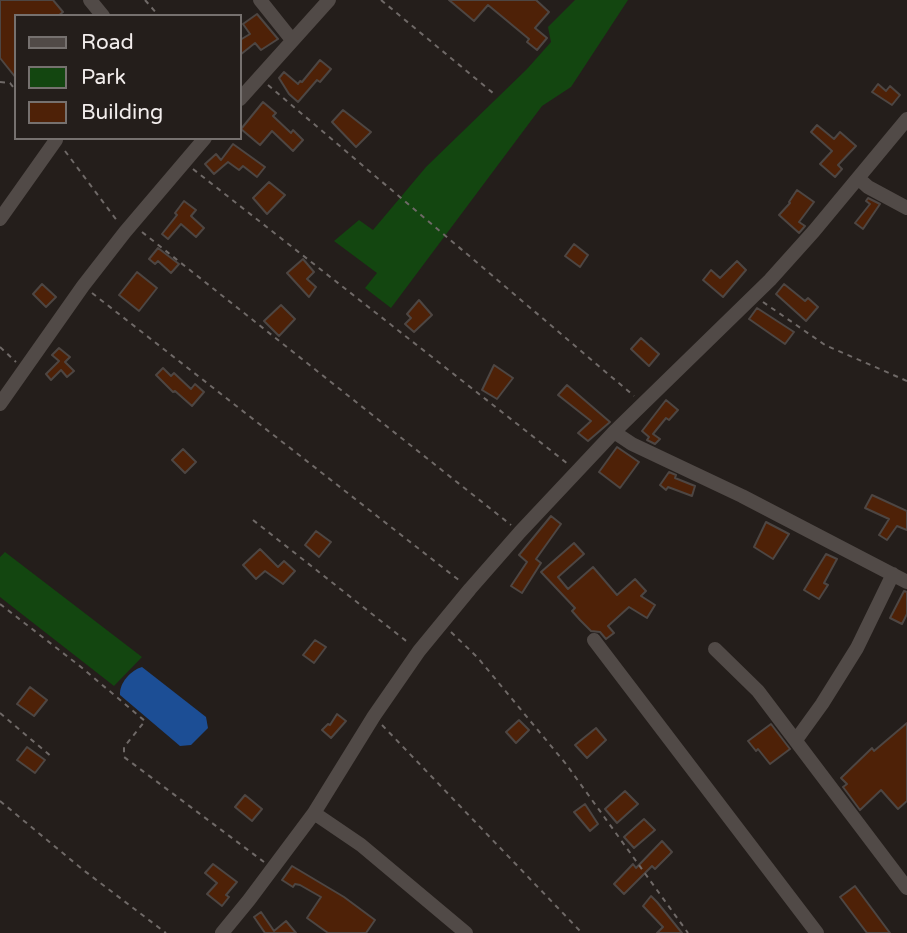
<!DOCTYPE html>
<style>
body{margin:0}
#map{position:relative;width:907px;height:933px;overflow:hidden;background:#241e1b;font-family:"Varela Round",sans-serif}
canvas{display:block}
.legend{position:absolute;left:14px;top:14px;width:228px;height:126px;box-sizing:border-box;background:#241e1b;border:2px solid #76716f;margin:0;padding:9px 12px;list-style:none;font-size:21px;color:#f2edec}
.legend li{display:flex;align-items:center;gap:14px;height:35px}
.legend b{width:35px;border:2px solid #76716f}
</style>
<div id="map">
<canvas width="907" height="933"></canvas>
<ul class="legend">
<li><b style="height:9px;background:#514a47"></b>Road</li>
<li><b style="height:19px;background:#134610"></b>Park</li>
<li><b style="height:19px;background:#4e2107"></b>Building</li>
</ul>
</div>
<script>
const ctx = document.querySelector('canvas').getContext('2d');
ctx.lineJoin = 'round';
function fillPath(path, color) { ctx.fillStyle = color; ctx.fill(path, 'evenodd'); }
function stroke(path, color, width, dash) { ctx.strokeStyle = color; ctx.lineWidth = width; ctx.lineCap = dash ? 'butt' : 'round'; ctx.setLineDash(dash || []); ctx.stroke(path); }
fillPath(new Path2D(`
 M575,0H628L571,87L542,106L391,308L365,288L377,273L334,241L359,220L373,230L426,167L527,69L551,42L548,27Z
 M5,552L142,657L114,686L0,597V557Z`), '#134610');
fillPath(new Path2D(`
 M142,667L206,717L208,728L191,745L180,746L120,695C119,683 131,670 142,667Z`), '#1c4e95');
const building = new Path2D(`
 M0,0H53L63,12L58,16H16V78L0,58Z
 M449,0H536L549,12L535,28L547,38L537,50L527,42L529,39L488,5L474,21Z
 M257,14L278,39L261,50L255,43L240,55V40L250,34L243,24Z
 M320,60L331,69L320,82L317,80L298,102L289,94L279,78L284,72L298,84L300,81L302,82Z
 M878,84L886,91L890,86L900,95L892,105L872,92Z
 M263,102L276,113L273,116L291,133L293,130L303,140L293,151L272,131L260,145L241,129Z
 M343,110L371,132L356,147L332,122Z
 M817,125L834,139L840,132L856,146L838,165L842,169L835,177L820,164L832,151L811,132Z
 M233,144L265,167L257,177L243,166L239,170L228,162L214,174L205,164L216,154L221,160Z
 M269,182L285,195L267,214L253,198Z
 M797,190L814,202L799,222L805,226L799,233L779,215L790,203L789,202Z
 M868,198L880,204L863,229L855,223L870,204L866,201Z
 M184,201L196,210L191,216L204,228L196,237L181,224L168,239L162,234L177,215L175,213Z
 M574,244L588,255L580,267L565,256Z
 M158,248L179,264L171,273L158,261L155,264L149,259Z
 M303,259L314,272L307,279L316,287L309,297L287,273Z
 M737,261L746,270L723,297L703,280L711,270L720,278Z
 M137,272L157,288L139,311L119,295Z
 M42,284L56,297L46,307L33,294Z
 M784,284L805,301L808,298L818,307L806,321L776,294Z
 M419,300L432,315L414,332L405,324L411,318L407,314Z
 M281,305L295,319L279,336L264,321Z
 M757,308L794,332L785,344L749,319Z
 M641,338L659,354L649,366L631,349Z
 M59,348L70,357L65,362L74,371L67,377L61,370L51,380L46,374L59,361L52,355Z
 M494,365L513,378L497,399L482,390Z
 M163,368L171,376L174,373L191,389L195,384L204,392L192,406L175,391L173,392L156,375Z
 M567,385L610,422L588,441L578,433L591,421L558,395Z
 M666,400L678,410L669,420L666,418L653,434L660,439L655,444L647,440L649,437L642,431Z
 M617,447L639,462L620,488L599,472Z
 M183,449L196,462L185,473L172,460Z
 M669,472L676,475L675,478L695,486L692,496L668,487L666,490L660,485Z
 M872,495L907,511V530L897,526L887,540L879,535L889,519L865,508Z
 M551,516L561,524L536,559L541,563L522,593L511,586L527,562L519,555Z
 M766,522L789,534L773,559L754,547Z
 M316,531L331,542L319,557L305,545Z
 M574,543L584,554L558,577L568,589L593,567L617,595L635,579L646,591L641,596L655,605L647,618L629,607L608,626L614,633L606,639L600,632L591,631L580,620L572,611L575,608L541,572Z
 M260,549L278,567L284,561L295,571L283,584L265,571L256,579L243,565Z
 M826,554L837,559L824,583L828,585L819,599L804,590Z
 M904,591L907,592V614L902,624L890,618Z
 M315,640L326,647L314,663L303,655Z
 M30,687L47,700L34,716L17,704Z
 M337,714L346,721L331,738L322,730L328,724L330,725Z
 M519,720L529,730L516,743L506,732Z
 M907,723V801L898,809L881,790L860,810L843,787L847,784L841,778L872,748L874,751Z
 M771,724L790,749L770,764L758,749L756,751L748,741Z
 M596,728L606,740L587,758L575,745Z
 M27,747L45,760L35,773L17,760Z
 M625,791L638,804L617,823L605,809Z
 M245,795L262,809L252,821L235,807Z
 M585,804L598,824L590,831L574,812Z
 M644,819L655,830L634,848L624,837Z
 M662,841L672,852L655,869L652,866L624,894L614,884L633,864L636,868Z
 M213,864L237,882L226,895L229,897L222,906L207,894L217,883L205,873Z
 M292,866L344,897L375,920L366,933H328L307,918L321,897L300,885L295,884L293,887L282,880Z
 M855,886L890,933H867L840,897Z
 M651,896L657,902L682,933H657L663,927L643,906Z
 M261,912L274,931L286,921L296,933H265L254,917Z`);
fillPath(building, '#4e2107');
stroke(building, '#4d4643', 2);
stroke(new Path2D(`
 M145,0L159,16
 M381,0L493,93
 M0,82L10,83L16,91
 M268,85L634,396
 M65,151L118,222
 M193,169L568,464
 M142,232L511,525
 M92,293L460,581
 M763,302L825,345L907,381
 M0,347L16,362
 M253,520L410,644
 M0,604L81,667L145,721L124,747V757L264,862
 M451,632L478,658L566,764L688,933
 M0,713L53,758
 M382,725L582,933
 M0,801L82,869L166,933`), '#6f6967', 2, [5, 5]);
stroke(new Path2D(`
 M90,0L103,16
 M260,0L292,40
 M240,99L329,0
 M858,178L868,187L907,208
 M0,219L56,140
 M0,404L83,286L125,232L205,138
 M614,432L632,444L742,496L907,582
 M594,640L817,933
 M715,649L758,691L907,888
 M796,740L822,704L857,648L893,574
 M314,813L361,845L466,933
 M222,933L249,900L314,813L374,716L419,651L470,589L520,532L614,432L770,280L814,231L907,119`), '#514a47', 14);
</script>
